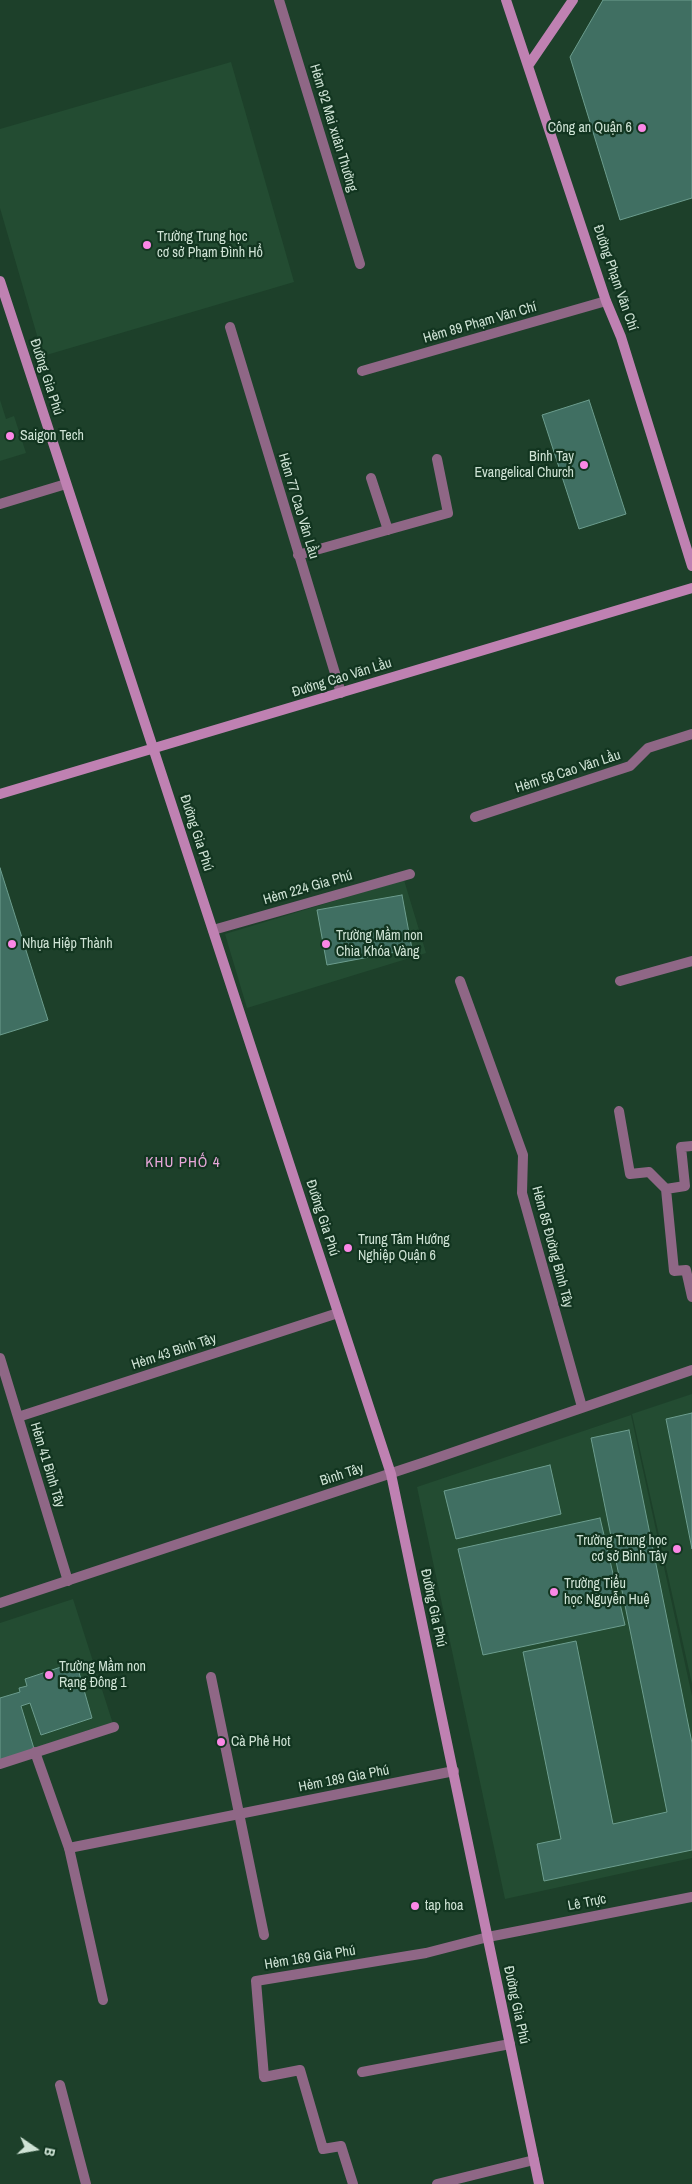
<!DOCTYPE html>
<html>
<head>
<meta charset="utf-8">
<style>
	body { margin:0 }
	#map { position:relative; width:692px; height:2184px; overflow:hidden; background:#1d402a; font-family:"Archivo Narrow",sans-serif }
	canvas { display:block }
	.north { position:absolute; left:10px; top:2124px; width:50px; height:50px; -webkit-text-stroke:4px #123520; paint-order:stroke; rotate:102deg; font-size:14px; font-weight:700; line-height:20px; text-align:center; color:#cfe3d5 }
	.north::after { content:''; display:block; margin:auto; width:18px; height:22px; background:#cfe3d5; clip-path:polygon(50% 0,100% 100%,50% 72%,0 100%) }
</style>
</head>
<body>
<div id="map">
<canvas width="692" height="2184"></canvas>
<div class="north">B</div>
</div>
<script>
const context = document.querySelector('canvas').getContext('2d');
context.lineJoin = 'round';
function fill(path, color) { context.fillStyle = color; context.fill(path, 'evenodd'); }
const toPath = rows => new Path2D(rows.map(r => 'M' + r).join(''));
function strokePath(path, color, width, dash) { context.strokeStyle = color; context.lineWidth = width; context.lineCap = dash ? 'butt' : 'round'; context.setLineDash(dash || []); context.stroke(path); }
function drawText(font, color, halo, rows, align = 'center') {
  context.font = font + ' "Archivo Narrow",sans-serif'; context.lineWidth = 4.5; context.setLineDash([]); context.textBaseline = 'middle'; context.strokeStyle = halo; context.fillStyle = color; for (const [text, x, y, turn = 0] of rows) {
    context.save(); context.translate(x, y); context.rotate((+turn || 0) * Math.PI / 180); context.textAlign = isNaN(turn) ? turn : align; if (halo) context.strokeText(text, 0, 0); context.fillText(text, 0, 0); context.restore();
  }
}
fill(toPath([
	[231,62,294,282,43,356,0,208,0,129],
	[0,400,6,419,14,416,26,453,0,461],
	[404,880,426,953,247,1008,225,934],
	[692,1394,692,1684,632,1414],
	[631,1415,692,1696,692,1858,505,1899,417,1487],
	[73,1599,114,1727,0,1764,0,1623]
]), '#234c32');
const building = toPath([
	[603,0,692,0,692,198,620,220,570,57,603,0],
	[589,400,626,514,579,529,542,415,589,400],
	[0,868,48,1020,0,1035,0,868],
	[402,895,412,949,327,965,317,910,402,895],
	[692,1413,692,1549,666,1419,692,1413],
	[629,1430,692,1743,692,1850,544,1881,537,1844,561,1839,523,1652,576,1641,613,1824,667,1812,591,1438,629,1430],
	[550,1465,561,1514,456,1539,444,1491,550,1465],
	[600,1518,625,1625,483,1655,458,1549,600,1518],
	[76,1662,92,1718,41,1735,30,1703,21,1706,35,1752,0,1764,0,1698,20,1692,19,1688,27,1686,25,1679,76,1662]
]);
fill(building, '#406f62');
strokePath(building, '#6c9d8e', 1);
strokePath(toPath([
	[279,0,360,264],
	[230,327,341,693],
	[362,371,606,301],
	[371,478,388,530],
	[0,504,66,484],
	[298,555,448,513,437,459],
	[475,817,630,766,648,748,692,734],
	[460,981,523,1155,522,1193,582,1407],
	[620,981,692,961],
	[619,1111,630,1174,649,1172,666,1189,674,1271,686,1270,692,1297],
	[666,1189,685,1186,681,1147,692,1146],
	[0,1358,68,1581],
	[18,1417,338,1313],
	[211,1677,264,1935],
	[35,1752,69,1848,103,2000],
	[0,1764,114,1727],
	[60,2085,86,2184],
	[353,2184,341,2146,323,2149,300,2070,264,2077,256,1981,426,1953,488,1937],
	[437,2184,534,2160]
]), '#8f6786', 10);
strokePath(toPath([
	[213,930,410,874],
	[0,1603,425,1462,692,1370],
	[69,1848,454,1771],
	[488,1937,692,1897],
	[362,2072,510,2044]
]), '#8f6786', 10);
strokePath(toPath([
	[506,0,606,301,621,337,692,566],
	[528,66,573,0],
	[0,281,391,1474,539,2184],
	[0,794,692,588]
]), '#bf81b2', 10);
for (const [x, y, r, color] of [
	[642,128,5,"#fb87e6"],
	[147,245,5,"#fb87e6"],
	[10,436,5,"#fb87e6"],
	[584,465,5,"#fb87e6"],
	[12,944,5,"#fb87e6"],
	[326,944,5,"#fb87e6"],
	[348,1248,5,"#fb87e6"],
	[677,1549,5,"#fb87e6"],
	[554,1592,5,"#fb87e6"],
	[49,1675,5,"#fb87e6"],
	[221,1742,5,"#fb87e6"],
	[415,1906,5,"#fb87e6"]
]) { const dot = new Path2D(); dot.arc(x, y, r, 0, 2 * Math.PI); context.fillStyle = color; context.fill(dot); strokePath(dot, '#123520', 2); }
drawText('14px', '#cfe3d5', '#123520', [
	["Hẻm 92 Mai xuân Thưởng",333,128,73],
	["Đường Phạm Văn Chí",615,278,71],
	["Hẻm 89 Phạm Văn Chí",480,323,-16],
	["Đường Gia Phú",46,377,72],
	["Hẻm 77 Cao Văn Lầu",298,506,73],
	["Đường Cao Văn Lầu",342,678,-17],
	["Hẻm 58 Cao Văn Lầu",568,772,-18],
	["Đường Gia Phú",196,833,72],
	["Hẻm 224 Gia Phú",308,888,-16],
	["Đường Gia Phú",322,1218,72],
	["Hẻm 85 Đường Bình Tây",552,1247,75],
	["Hẻm 43 Bình Tây",174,1352,-18],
	["Hẻm 41 Bình Tây",47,1465,73],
	["Bình Tây",342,1475,-18],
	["Đường Gia Phú",433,1608,78],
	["Hẻm 189 Gia Phú",344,1779,-11],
	["Lê Trực",587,1903,-11],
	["Hẻm 169 Gia Phú",310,1958,-9],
	["Đường Gia Phú",516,2005,78]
]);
drawText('14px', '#cfe3d5', '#123520', [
	["Công an Quận 6",632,128,"right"],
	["Trường Trung học",157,237],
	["cơ sở Phạm Đình Hổ",157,253],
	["Saigon Tech",20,436],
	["Binh Tay",574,457,"right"],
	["Evangelical Church",574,473,"right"],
	["Trường Mầm non",336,936],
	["Chìa Khóa Vàng",336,952],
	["Nhựa Hiệp Thành",22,944],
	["Trung Tâm Hướng",358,1240],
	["Nghiệp Quận 6",358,1256],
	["Trường Trung học",667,1541,"right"],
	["cơ sở Bình Tây",667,1557,"right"],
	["Trường Tiểu",564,1584],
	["học Nguyễn Huệ",564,1600],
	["Trường Mầm non",59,1667],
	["Rạng Đông 1",59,1683],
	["Cà Phê Hot",231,1742],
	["tap hoa",425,1906]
], 'left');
context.letterSpacing = '1px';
drawText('15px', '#e7a7d9', '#123520', [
	["KHU PHỐ 4",183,1163]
]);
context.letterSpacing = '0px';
</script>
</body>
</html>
